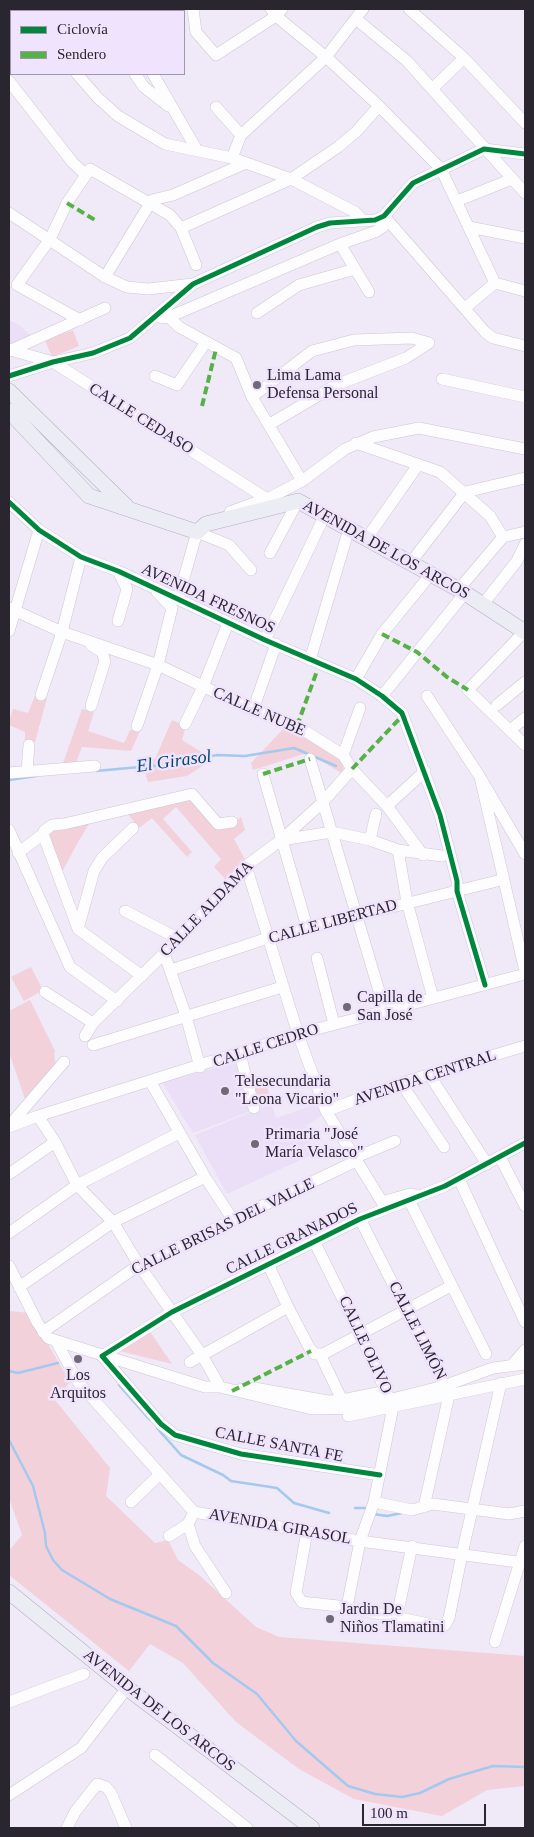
<!DOCTYPE html>
<html>
<head>
<meta charset="utf-8">
<style>
	body { margin:0 }
	#map { position:relative; width:534px; height:1837px; overflow:hidden; background:#f0e9f7; font-family:Georgia,serif }
	canvas { display:block }
	.frame { position:absolute; inset:0; border:10px solid #2a262f; pointer-events:none }
	.legend { position:absolute; left:10px; top:10px; width:175px; height:65px; box-sizing:border-box; background:#f0e3fd; border:1px solid #a197ab; margin:0; padding:6px 9px; list-style:none; font-size:15px; color:#2a262f }
	.legend li { display:flex; align-items:center; gap:10px; height:25px }
	.legend b { width:25px; border:1px solid #a197ab }
	.scale { position:absolute; left:362px; top:1804px; width:124px; height:22px; box-sizing:border-box; border:2px solid #2a262f; border-top:0; padding-left:6px; font-size:15px; line-height:18px; white-space:nowrap; color:#2a262f; -webkit-text-stroke:4px #f0e3fd; paint-order:stroke }
</style>
</head>
<body>
<div id="map">
<canvas width="534" height="1837"></canvas>
<div class="frame"></div>
<ul class="legend">
<li><b style="height:6px;background:#00873e"></b>Ciclovía</li>
<li><b style="height:6px;background:#56b246"></b>Sendero</li>
</ul>
<div class="scale">100 m</div>
</div>
<script>
const context = document.querySelector('canvas').getContext('2d');
context.lineJoin = 'round';
function fill(path, color) { context.fillStyle = color; context.fill(path, 'evenodd'); }
const toPath = rows => new Path2D(rows.map(r => 'M' + r).join(''));
function strokePath(path, color, width, dash) { context.strokeStyle = color; context.lineWidth = width; context.lineCap = dash ? 'butt' : 'round'; context.setLineDash(dash || []); context.stroke(path); }
function drawText(font, color, halo, rows, align = 'center') {
  context.font = font + ' Georgia,serif'; context.lineWidth = 5; context.setLineDash([]); context.textBaseline = 'middle'; context.strokeStyle = halo; context.fillStyle = color; for (const [text, x, y, turn = 0] of rows) {
    context.save(); context.translate(x, y); context.rotate((+turn || 0) * Math.PI / 180); context.textAlign = isNaN(turn) ? turn : align; if (halo) context.strokeText(text, 0, 0); context.fillText(text, 0, 0); context.restore();
  }
}
fill(toPath([
	[9,320,19,325,31,336,9,345],
	[238,1062,251,1111,193,1133,162,1082],
	[271,1104,276,1118,317,1104,322,1115,306,1126,313,1154,227,1194,195,1135]
]), '#eadff6');
fill(toPath([
	[73,330,79,346,52,357,45,340],
	[35,696,47,698,35,742,25,742,25,732,9,725,9,722,13,709,28,713],
	[82,709,94,712,88,731,124,743,130,730,140,731,131,751,82,747,75,765,63,763],
	[172,720,186,726,182,740,213,759,187,776,148,782,141,761,155,759],
	[285,727,301,732,336,754,343,764,344,775,317,758,304,754,253,770,251,763],
	[191,798,218,829,231,825,241,817,245,830,234,839,247,863,227,881,214,867,221,859,176,807,163,819,192,852,187,857,152,818,139,828,127,813],
	[90,822,77,844,62,872,46,833,52,826],
	[31,967,43,990,24,1001,11,977],
	[30,1000,55,1051,54,1054,56,1067,25,1099,9,1052,9,1011],
	[265,1081,272,1102,256,1109,250,1086],
	[9,1311,30,1313,70,1382,55,1400,110,1468,106,1496,155,1543,168,1540,178,1560,199,1575,256,1627,279,1637,525,1656,525,1786,487,1790,442,1816,354,1799,299,1769,236,1722,183,1663,150,1644,129,1671,9,1575,9,1551,22,1535,9,1498],
	[149,1330,172,1364,116,1350]
]), '#f2d1db');
strokePath(toPath([
	[96,771,162,765,217,755,245,756,294,748,336,766],
	[9,780,36,776],
	[9,1371,18,1373,58,1363],
	[119,1385,150,1420],
	[157,1428,181,1455,223,1475,231,1481,277,1488,294,1503,329,1513],
	[9,1440,33,1486,45,1533,46,1546,53,1560,62,1570,110,1599,176,1626,213,1663,257,1694,296,1741,348,1786,375,1794,402,1797,420,1793,449,1779,493,1766,525,1767],
	[355,1508,368,1508],
	[373,1514,387,1516,402,1513]
]), '#a4c9ee', 2.5);
const minor = toPath([
	[26,9,28,11],
	[88,9,90,11],
	[129,9,130,11],
	[193,9,196,32,216,55,276,16,282,9],
	[271,9,276,16,326,57,379,106,441,169,495,283],
	[409,9,464,58,525,123],
	[356,19,407,61,525,193],
	[77,74,98,98,118,116,165,144,232,158,291,179,355,212,364,221],
	[135,74,144,87,168,106],
	[153,74,197,150],
	[9,81,73,163,85,174],
	[432,89,464,58],
	[216,107,241,135],
	[232,158,241,135,326,57,363,9],
	[457,201,512,179],
	[9,213,105,277,127,287,148,289,193,284],
	[384,216,485,332,493,338,525,346],
	[469,227,525,238],
	[181,228,291,179,338,147,356,132,379,106],
	[340,244,369,292],
	[105,277,152,200,173,195,246,163],
	[495,283,525,291],
	[465,308,495,283],
	[257,313,299,285,355,269],
	[169,317,340,244,377,231,383,227,384,216],
	[162,318,169,317,179,327,236,358,252,397,302,481],
	[80,320,17,285,50,239,67,203,90,169,170,215,181,228,196,265],
	[10,350,53,362,267,499],
	[9,351,105,308],
	[9,376,53,362,93,353,130,338,193,284,317,227,330,223,375,220,384,216,413,183,484,149,525,154],
	[155,376,177,385,206,342],
	[442,379,525,397],
	[252,397,312,351,354,340,412,338,429,343],
	[270,424,336,385,406,358,429,343],
	[356,443,440,472,490,516,503,537],
	[9,502,39,530,81,557,118,571,265,640,356,679,382,696,402,713,440,815,457,881,457,891,485,985],
	[230,512,271,497,302,481,345,449,373,437,419,428,525,449],
	[503,537,525,532],
	[367,538,418,465],
	[270,553,298,501],
	[411,562,465,492,525,478],
	[118,571,127,589,118,621],
	[459,589,503,537],
	[178,599,197,532,229,545,251,570],
	[483,604,517,561,525,544],
	[9,608,62,632,158,665,253,710,297,726,343,755,352,769,387,806,423,855],
	[9,631,39,530],
	[524,632,468,690,525,745],
	[265,640,325,515],
	[310,660,349,529],
	[356,679,382,634,431,574],
	[41,695,62,632,81,557],
	[382,696,465,593],
	[427,696,480,777,525,854],
	[497,705,525,682],
	[91,706,105,661,102,652,91,645],
	[253,710,276,644],
	[185,724,203,687,228,623],
	[137,726,158,665,172,608,157,592],
	[510,730,525,718],
	[343,755,360,708],
	[310,759,385,1011],
	[27,771,29,745],
	[9,773,95,766],
	[263,774,307,927],
	[480,777,525,971],
	[387,806,425,771],
	[9,830,70,967,117,1001],
	[281,840,332,832,370,840,398,850,442,856],
	[370,840,376,814],
	[398,850,407,902,433,998],
	[18,853,43,834],
	[246,866,298,1034,326,1111,382,1202,410,1194,415,1195],
	[125,911,179,939],
	[78,929,94,871,102,858,133,828],
	[164,953,186,1016,200,1067],
	[317,958,334,1024],
	[171,970,268,938,497,881],
	[142,976,78,929,43,834,44,831,52,825,64,824,192,794,218,824,232,822],
	[45,992,93,1023],
	[85,1036,93,1023,179,939,246,866,281,840,322,803,352,769],
	[93,1045,282,987],
	[240,1054,254,1108],
	[430,1076,487,1164],
	[150,1081,205,1177,233,1220],
	[401,1083,444,1147],
	[326,1111,401,1083,525,1046],
	[38,1116,55,1142,77,1185,113,1222,139,1265,202,1355,220,1387],
	[9,1126,64,1062],
	[9,1127,38,1116,298,1034,525,974],
	[500,1157,525,1206],
	[354,1158,395,1141],
	[9,1174,55,1142],
	[459,1179,525,1322],
	[410,1202,486,1354],
	[360,1219,449,1395,424,1507],
	[9,1233,77,1185,179,1133],
	[314,1241,360,1334,393,1407,374,1502,360,1541,347,1607],
	[268,1264,288,1307,310,1349,315,1354,323,1354,451,1286],
	[9,1266,37,1322,48,1338,205,1387,220,1387,312,1409,356,1408,444,1386,493,1368,525,1364],
	[19,1287,113,1222,205,1177],
	[43,1332,139,1265,356,1161],
	[56,1341,78,1382,194,1512,360,1541,525,1563],
	[320,1354,342,1400],
	[190,1362,288,1307],
	[511,1366,525,1350],
	[238,1390,254,1388,328,1401,342,1400,387,1391],
	[348,1416,525,1379],
	[380,1475,241,1454,175,1435,161,1424,102,1356,172,1312,360,1219,445,1186,525,1143],
	[131,1502,159,1475],
	[374,1502,412,1510,433,1504,509,1514,525,1511],
	[194,1512,188,1524,195,1546,226,1593],
	[307,1531,296,1593,302,1602,347,1607,438,1626,445,1625,449,1618,462,1554,501,1383],
	[169,1536,188,1524],
	[397,1616,412,1546],
	[495,1642,525,1546],
	[9,1702,84,1674],
	[155,1755,247,1828],
	[9,1795,81,1748,127,1688],
	[67,1828,75,1812,97,1784,106,1787,111,1793,126,1828]
]);
const major = toPath([
	[9,391,126,506],
	[9,411,89,496,197,532,206,524,298,501,465,593,525,632],
	[9,1592,127,1688,312,1828]
]);
strokePath(minor, '#cdc8d3', 12);
strokePath(major, '#b2b0c3', 16);
strokePath(minor, '#fdfcfe', 11);
strokePath(major, '#ececf5', 15);
strokePath(toPath([
	[67,203,95,220],
	[202,406,216,349],
	[382,634,417,652,447,677,468,690],
	[297,726,317,671],
	[352,769,402,716],
	[263,774,310,759],
	[232,1391,311,1351]
]), '#56b246', 4, [8, 4]);
strokePath(toPath([
	[9,376,53,362,93,353,130,338,193,284,317,227,330,223,375,220,384,216,413,183,484,149,525,154],
	[9,502,39,530,81,557,118,571,265,640,356,679,382,696,402,713,440,815,457,881,457,891,485,985],
	[380,1475,241,1454,175,1435,161,1424,102,1356,172,1312,360,1219,445,1186,525,1143]
]), '#00873e', 5);
for (const [x, y, r, color] of [
	[257,385,5,"#6f6a75"],
	[347,1007,5,"#6f6a75"],
	[225,1091,5,"#6f6a75"],
	[255,1144,5,"#6f6a75"],
	[78,1359,5,"#6f6a75"],
	[330,1619,5,"#6f6a75"]
]) { const dot = new Path2D(); dot.arc(x, y, r, 0, 2 * Math.PI); context.fillStyle = color; context.fill(dot); strokePath(dot, '#f0e3fd', 2); }
drawText('16px', '#2a262f', '#f0e3fd', [
	["Lima Lama",267,376],
	["Defensa Personal",267,394],
	["Capilla de",357,998],
	["San José",357,1016],
	["Telesecundaria",235,1082],
	["\"Leona Vicario\"",235,1100],
	["Primaria \"José",265,1135],
	["María Velasco\"",265,1153],
	["Los",78,1376,"center"],
	["Arquitos",78,1394,"center"],
	["Jardin De",340,1610],
	["Niños Tlamatini",340,1628]
], 'left');
drawText('16px', '#2a262f', '#f0e3fd', [
	["CALLE CEDASO",141,419,32],
	["AVENIDA DE LOS ARCOS",386,550,29],
	["AVENIDA FRESNOS",208,599,25],
	["CALLE NUBE",259,712,24],
	["CALLE ALDAMA",207,909,-46],
	["CALLE LIBERTAD",333,922,-15],
	["CALLE CEDRO",266,1046,-18],
	["AVENIDA CENTRAL",425,1078,-18],
	["CALLE BRISAS DEL VALLE",223,1227,-26],
	["CALLE GRANADOS",292,1239,-26],
	["CALLE LIMÓN",417,1331,63],
	["CALLE OLIVO",365,1345,65],
	["CALLE SANTA FE",279,1445,11],
	["AVENIDA GIRASOL",280,1527,10],
	["AVENIDA DE LOS ARCOS",159,1711,38]
]);
drawText('italic 18px', '#004671', '#f0e3fd', [
	["El Girasol",174,762,-8]
]);
</script>
</body>
</html>
